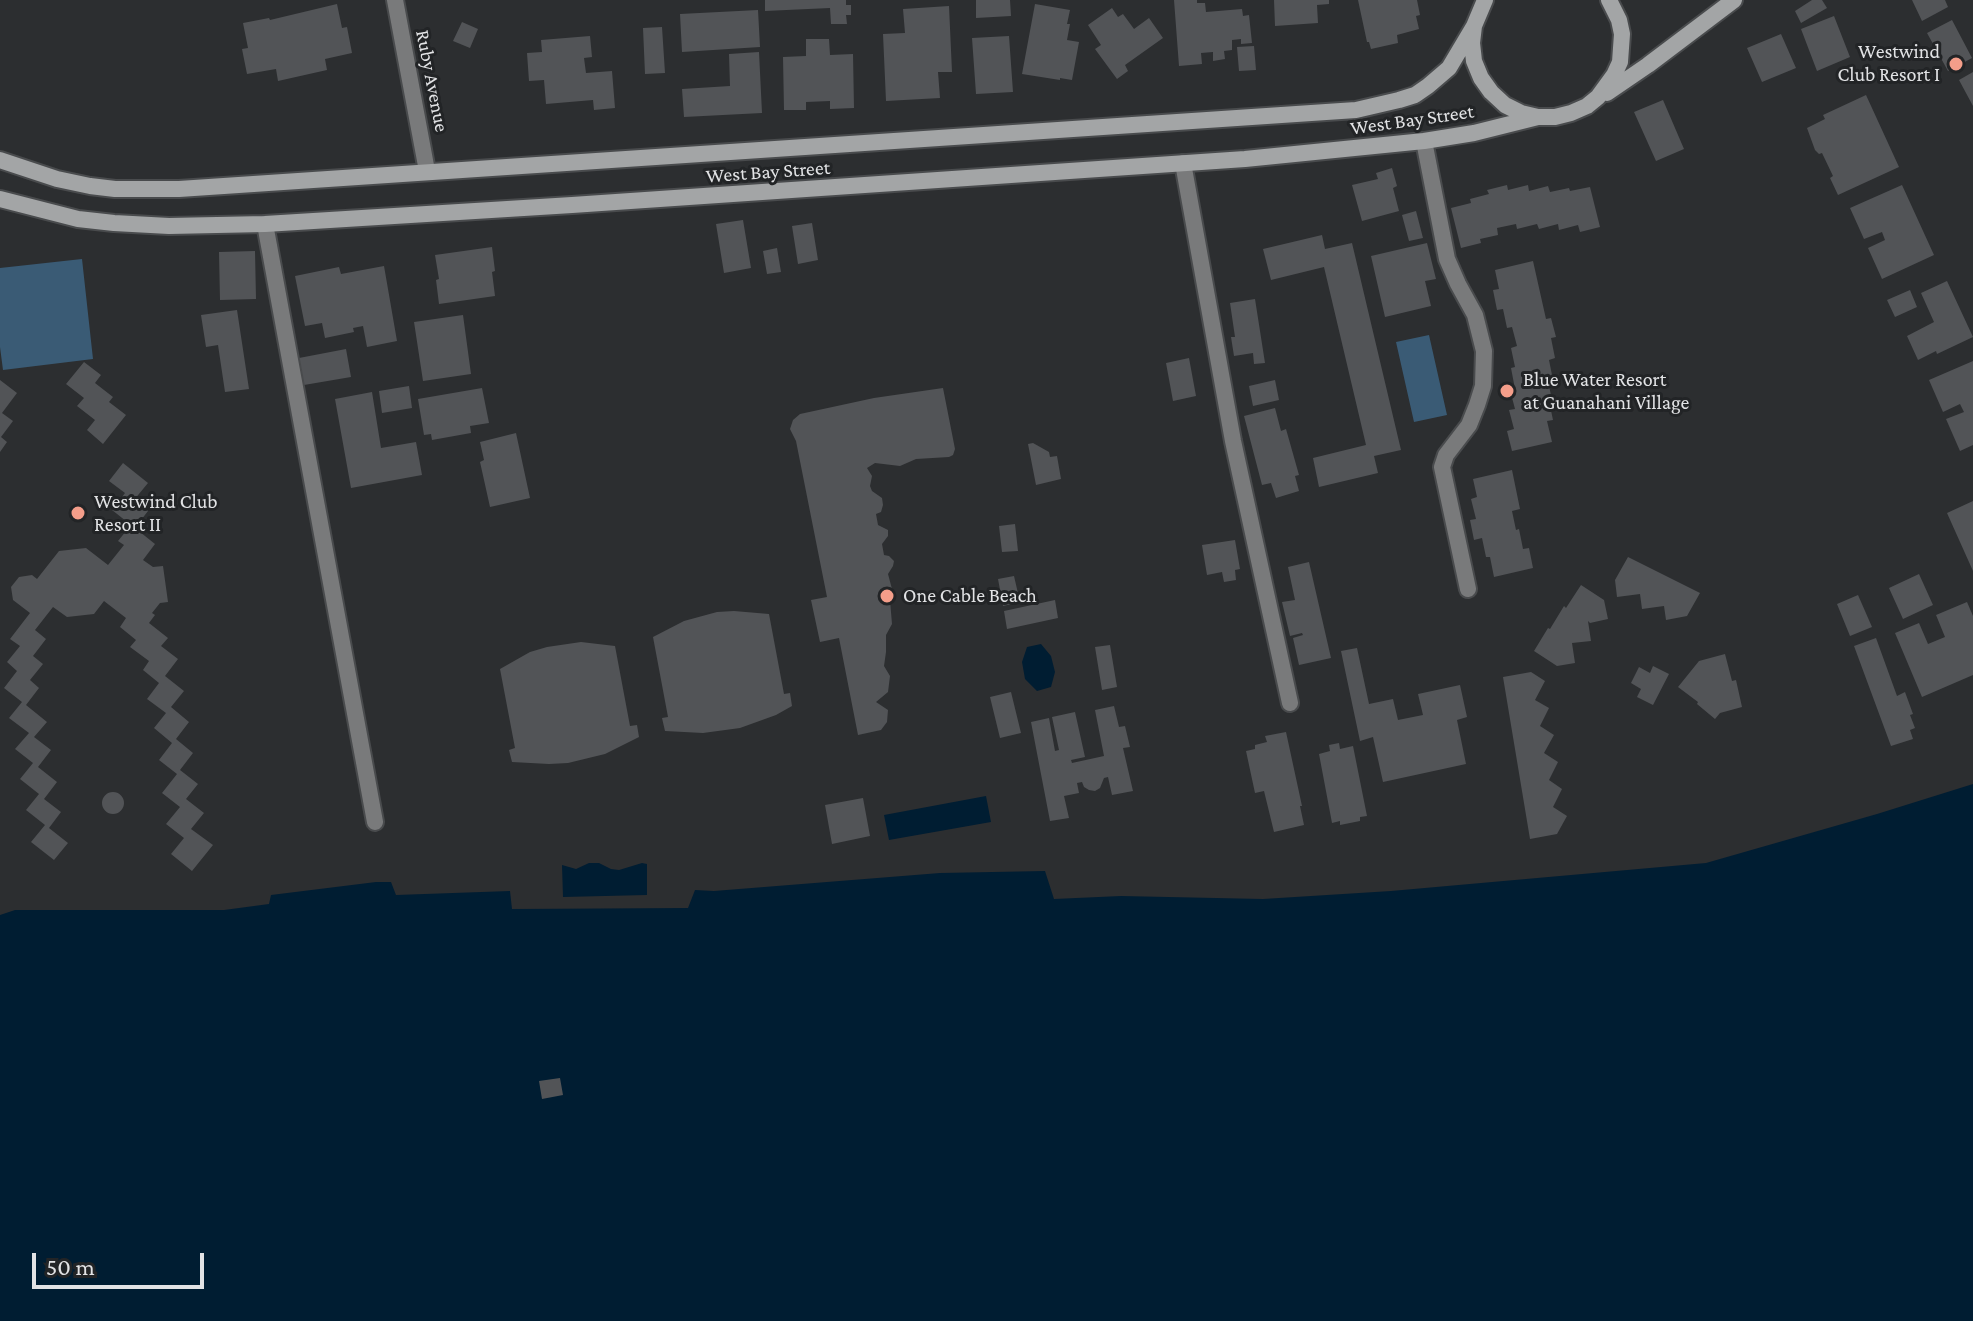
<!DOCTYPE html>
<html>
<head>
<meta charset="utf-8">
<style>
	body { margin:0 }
	#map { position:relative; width:1973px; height:1321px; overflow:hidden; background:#2c2e30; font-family:"Crimson Pro",serif }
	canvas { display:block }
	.scale { position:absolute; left:32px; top:1253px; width:172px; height:36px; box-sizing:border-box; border:4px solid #e2e3e5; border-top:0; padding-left:10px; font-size:24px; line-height:28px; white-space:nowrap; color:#e2e3e5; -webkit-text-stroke:6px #222426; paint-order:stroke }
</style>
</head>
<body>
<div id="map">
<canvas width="1973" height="1321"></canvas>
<div class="scale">50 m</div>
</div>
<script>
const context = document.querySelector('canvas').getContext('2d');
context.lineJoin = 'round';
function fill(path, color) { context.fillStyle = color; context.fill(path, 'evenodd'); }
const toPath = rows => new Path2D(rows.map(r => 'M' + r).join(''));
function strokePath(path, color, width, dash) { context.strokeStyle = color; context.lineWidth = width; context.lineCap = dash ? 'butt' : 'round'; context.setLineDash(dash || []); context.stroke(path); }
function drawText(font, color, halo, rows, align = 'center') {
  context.font = font + ' "Crimson Pro",serif'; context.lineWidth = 6; context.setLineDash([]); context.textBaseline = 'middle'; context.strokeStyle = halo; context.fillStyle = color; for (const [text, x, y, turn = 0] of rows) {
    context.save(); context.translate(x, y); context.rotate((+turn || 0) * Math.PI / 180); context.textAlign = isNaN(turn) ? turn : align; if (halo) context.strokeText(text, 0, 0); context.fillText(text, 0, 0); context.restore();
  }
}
fill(toPath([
	[82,259,93,359,3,370,0,347,0,268],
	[1429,335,1447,415,1414,422,1396,342]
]), '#3a5b75');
fill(toPath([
	[1041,644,1051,656,1055,672,1051,687,1037,691,1025,679,1022,662,1027,647],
	[1973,784,1973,1321,0,1321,0,915,15,910,224,910,269,904,271,895,376,882,391,882,396,895,510,891,512,909,688,908,695,890,714,891,940,873,1045,871,1054,899,1121,896,1263,899,1391,891,1706,863,1877,814],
	[986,796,991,822,889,840,884,815],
	[589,863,599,863,611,869,619,870,642,863,647,864,647,895,563,897,562,865,576,869]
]), '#001d32');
fill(toPath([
	[765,0,846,0,846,5,851,5,851,15,846,15,847,24,831,24,830,8,765,11],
	[976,0,1010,0,1011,16,976,18],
	[1174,0,1197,0,1197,3,1205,3,1206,12,1242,9,1243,16,1249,15,1252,43,1241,44,1241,39,1232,40,1232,50,1224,51,1225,59,1213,61,1213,52,1201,53,1202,64,1179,66],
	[1274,0,1329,0,1329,4,1317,5,1318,23,1275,26],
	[1358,0,1417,0,1420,15,1416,16,1419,29,1397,35,1398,43,1371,49,1369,42,1367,42],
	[1812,0,1822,0,1827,8,1801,23,1795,11],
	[1912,0,1945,0,1948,7,1922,21],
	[337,4,342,28,347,27,352,53,325,59,327,70,278,81,276,69,247,74,242,49,248,48,243,23,269,18,270,20],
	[1035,4,1070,10,1067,24,1070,24,1067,40,1079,42,1072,80,1060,78,1060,80,1022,74],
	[949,6,952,72,938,72,940,98,886,101,883,34,905,33,903,9],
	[1112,8,1118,17,1123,14,1134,29,1149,18,1163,38,1125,65,1128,71,1117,79,1095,49,1101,45,1088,25],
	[758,10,760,47,682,52,680,14],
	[1834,16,1850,57,1817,71,1801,29],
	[1952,20,1972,58,1948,71,1927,33],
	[462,22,478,29,470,48,453,41],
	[662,27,665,73,645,74,643,28],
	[1781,34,1796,68,1762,82,1747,48],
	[590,36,592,57,584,58,586,73,612,71,615,108,594,110,593,100,546,104,544,80,529,81,527,53,542,52,541,40],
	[1009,36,1013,92,976,94,972,38],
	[806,39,829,39,830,55,853,54,854,108,830,109,830,101,806,102,806,110,784,110,783,57,806,56],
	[1254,46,1256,70,1239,71,1237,47],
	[759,52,762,113,684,117,682,89,730,86,729,54],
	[1973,72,1973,106,1959,80],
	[1866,95,1899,167,1838,195,1830,178,1833,176,1822,153,1819,154,1815,150,1807,128,1825,119,1823,115],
	[1663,100,1684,149,1656,161,1634,112],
	[1392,168,1397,186,1393,188,1399,211,1362,221,1352,185,1378,179,1376,173],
	[1507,185,1508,190,1528,185,1529,191,1548,186,1550,192,1569,188,1570,191,1590,187,1600,227,1580,232,1578,225,1559,230,1558,224,1539,229,1537,224,1517,229,1516,224,1497,228,1498,235,1480,239,1481,243,1461,248,1451,208,1471,203,1470,199,1489,194,1487,190],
	[1902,185,1934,255,1882,279,1868,248,1885,240,1882,232,1864,239,1850,208],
	[1416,211,1423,238,1409,241,1402,215],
	[743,220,751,268,724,273,716,224],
	[812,223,818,260,798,264,792,226],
	[1322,235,1325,249,1352,243,1401,450,1374,456,1378,473,1319,487,1313,458,1366,445,1324,267,1271,280,1263,249],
	[1427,243,1436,279,1425,281,1431,306,1385,317,1371,256],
	[492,247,495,271,492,272,495,296,439,304,436,280,439,279,435,255],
	[777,248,781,272,767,274,763,251],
	[255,251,256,299,220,300,219,252],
	[1533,261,1546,319,1551,318,1556,337,1551,338,1555,358,1549,360,1553,380,1548,381,1552,400,1549,401,1553,420,1547,421,1552,442,1512,451,1507,431,1514,429,1509,410,1515,409,1510,390,1515,389,1511,368,1515,367,1511,348,1517,346,1512,327,1507,328,1503,309,1497,310,1493,290,1499,289,1495,270],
	[384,266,397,341,367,347,363,326,353,328,354,332,325,338,322,323,305,326,295,276,339,267,341,274],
	[1947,281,1973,337,1937,354,1936,351,1918,360,1907,336,1934,322,1921,293],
	[1910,290,1917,307,1895,317,1887,300],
	[1255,299,1265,363,1254,364,1253,353,1234,356,1231,337,1235,337,1230,303],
	[237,310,249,389,225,392,218,345,206,347,201,315],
	[463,315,471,374,423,381,414,322],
	[346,349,351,377,304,385,299,358],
	[1189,358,1196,396,1173,401,1166,363],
	[1973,361,1973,445,1960,451,1946,419,1964,412,1960,404,1943,412,1929,380],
	[84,362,101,375,95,383,113,397,109,402,126,415,103,444,87,430,95,420,77,406,84,398,66,384],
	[0,380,17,393,2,413,13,421,1,437,7,442,0,452],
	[1275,380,1279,400,1253,406,1249,386],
	[409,386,412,408,382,413,379,391],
	[482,388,489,423,470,426,471,433,432,440,431,434,424,435,418,399],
	[943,388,955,449,953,455,949,457,916,459,900,466,875,463,867,468,872,476,870,486,872,491,882,498,883,505,881,512,876,514,878,525,888,530,888,536,882,544,884,555,889,556,894,561,893,566,888,574,892,589,890,600,892,624,886,635,886,652,884,666,890,676,888,692,876,702,888,710,887,722,881,730,858,735,839,638,820,642,811,600,827,597,796,441,790,429,793,420,800,414,874,398],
	[372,392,381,448,416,442,422,475,351,488,335,399],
	[1275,408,1281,431,1286,429,1299,475,1295,476,1299,491,1276,498,1271,483,1262,485,1244,416],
	[516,433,530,498,490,507,480,462,484,460,480,442],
	[1033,443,1049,452,1050,457,1057,456,1061,479,1036,485,1028,444],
	[123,463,148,483,134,500,148,511,135,528,155,544,143,560,153,567,163,566,168,602,160,603,152,613,155,615,149,623,168,638,161,646,178,659,165,676,184,691,171,707,189,722,176,739,193,753,180,770,198,784,186,799,204,813,191,829,213,845,192,871,171,854,184,838,166,824,180,807,162,793,177,774,159,760,172,743,154,728,166,713,147,699,159,683,143,670,149,661,130,647,136,640,120,627,126,618,104,601,94,614,67,617,53,607,35,630,46,639,33,656,43,664,30,680,39,688,26,705,47,722,34,737,51,750,38,767,57,782,44,799,61,812,49,828,68,843,54,860,31,842,45,825,26,810,39,794,20,779,33,763,15,749,29,733,9,718,22,702,4,688,17,671,7,662,20,646,10,639,30,613,13,600,11,587,19,577,32,575,37,579,59,551,86,548,108,565,124,545,118,541,131,525,112,510,125,493,109,481],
	[1512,470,1520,509,1512,511,1516,530,1519,529,1523,549,1529,548,1533,568,1494,577,1490,557,1486,557,1482,538,1474,540,1470,520,1476,519,1471,499,1477,497,1473,479],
	[1973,501,1973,571,1947,513],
	[1015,524,1018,551,1002,552,999,526],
	[1235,540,1240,569,1235,570,1236,580,1224,582,1222,572,1207,575,1202,545],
	[1628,557,1700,593,1687,616,1666,620,1664,606,1642,609,1640,594,1617,597,1615,580],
	[1309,562,1331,658,1299,665,1293,638,1303,635,1302,633,1290,636,1282,602,1295,600,1288,567],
	[1919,574,1933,605,1903,619,1889,588],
	[1014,576,1020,602,1003,606,998,579],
	[1581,585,1604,600,1608,619,1590,623,1588,621,1591,641,1572,643,1575,663,1557,666,1534,651,1548,628,1550,629,1564,606,1566,608],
	[1858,595,1872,627,1850,636,1837,604],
	[1055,600,1058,618,1007,629,1004,611],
	[1967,602,1973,616,1973,675,1922,697,1895,633,1919,623,1928,644,1945,637,1936,615],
	[734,611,769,614,784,694,790,693,792,706,776,715,740,728,703,733,665,731,662,718,668,717,653,637,684,621,717,612],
	[1876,638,1897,696,1905,692,1913,714,1910,715,1915,728,1910,730,1913,739,1891,746,1854,646],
	[581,642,615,646,630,726,637,725,639,737,605,754,568,763,549,764,512,762,509,750,515,748,500,669,530,652,547,647],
	[1110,645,1117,687,1102,690,1095,647],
	[1357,648,1369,704,1393,699,1398,720,1423,715,1418,694,1460,685,1467,717,1457,720,1466,764,1383,782,1373,737,1360,741,1341,651],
	[1725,654,1732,681,1736,680,1742,707,1720,713,1715,719,1697,704,1698,702,1678,687,1699,661],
	[1653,666,1669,674,1653,705,1637,697,1641,689,1631,683,1639,667,1650,673],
	[1531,672,1545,681,1535,700,1549,708,1540,726,1554,735,1544,753,1558,762,1549,780,1562,789,1553,807,1567,816,1557,834,1530,839,1503,677],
	[1011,692,1021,733,1000,738,990,697],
	[1114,706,1119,727,1125,726,1130,747,1123,748,1133,791,1112,795,1108,777,1104,778,1100,788,1095,791,1089,790,1084,787,1082,782,1077,783,1079,793,1064,796,1069,818,1050,821,1031,722,1049,718,1055,751,1059,750,1052,717,1075,712,1085,757,1071,760,1072,763,1104,756,1095,710],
	[1286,732,1302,806,1300,806,1304,825,1274,832,1264,791,1255,793,1246,751,1255,749,1255,745,1267,742,1265,736],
	[1339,743,1340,749,1353,746,1367,816,1360,817,1360,821,1340,825,1340,821,1332,823,1319,754,1330,751,1329,745],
	'102 803a11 11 0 1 1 22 0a11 11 0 1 1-22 0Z',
	[863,798,870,836,832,844,825,805],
	[560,1078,563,1095,542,1099,539,1081]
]), '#525457');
const street = toPath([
	[395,0,427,171],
	[1424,141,1447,259,1458,284,1475,315,1484,351,1483,386,1477,405,1469,425,1446,455,1442,467,1468,589],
	[1183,163,1233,441,1290,703],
	[265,224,375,822]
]);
const secondary = toPath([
	[1485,0,1474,26,1472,43,1474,61,1481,78,1491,92,1505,105,1521,113,1538,117,1555,117,1571,113,1587,106,1598,97,1614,75,1620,62,1622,34,1619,20,1609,0],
	[1607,93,1648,65,1734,0],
	[0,160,57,179,90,186,115,189,179,189,1356,110,1399,100,1415,95,1428,86,1449,68,1474,26],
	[0,199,78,219,114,223,169,226,265,224,572,205,1245,159,1424,141,1474,133,1538,117]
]);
strokePath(street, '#494b4d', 20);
strokePath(secondary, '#494b4d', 20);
strokePath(street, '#797a7b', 16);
strokePath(secondary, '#a3a5a6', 16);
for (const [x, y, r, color] of [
	[1956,64,8,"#f49e8a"],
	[1507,391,8,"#f49e8a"],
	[78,513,8,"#f49e8a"],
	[887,596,8,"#f49e8a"]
]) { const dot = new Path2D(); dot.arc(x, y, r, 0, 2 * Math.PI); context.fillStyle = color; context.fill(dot); strokePath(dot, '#222426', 3); }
drawText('20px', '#e2e3e5', '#222426', [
	["Westwind",1940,52,"right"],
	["Club Resort I",1940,75,"right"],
	["Blue Water Resort",1523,380],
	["at Guanahani Village",1523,403],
	["Westwind Club",94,502],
	["Resort II",94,525],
	["One Cable Beach",903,596]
], 'left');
drawText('20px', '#e2e3e5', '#222426', [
	["Ruby Avenue",432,81,79],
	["West Bay Street",1412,120,-8],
	["West Bay Street",768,172,-4]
]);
</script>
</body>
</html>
